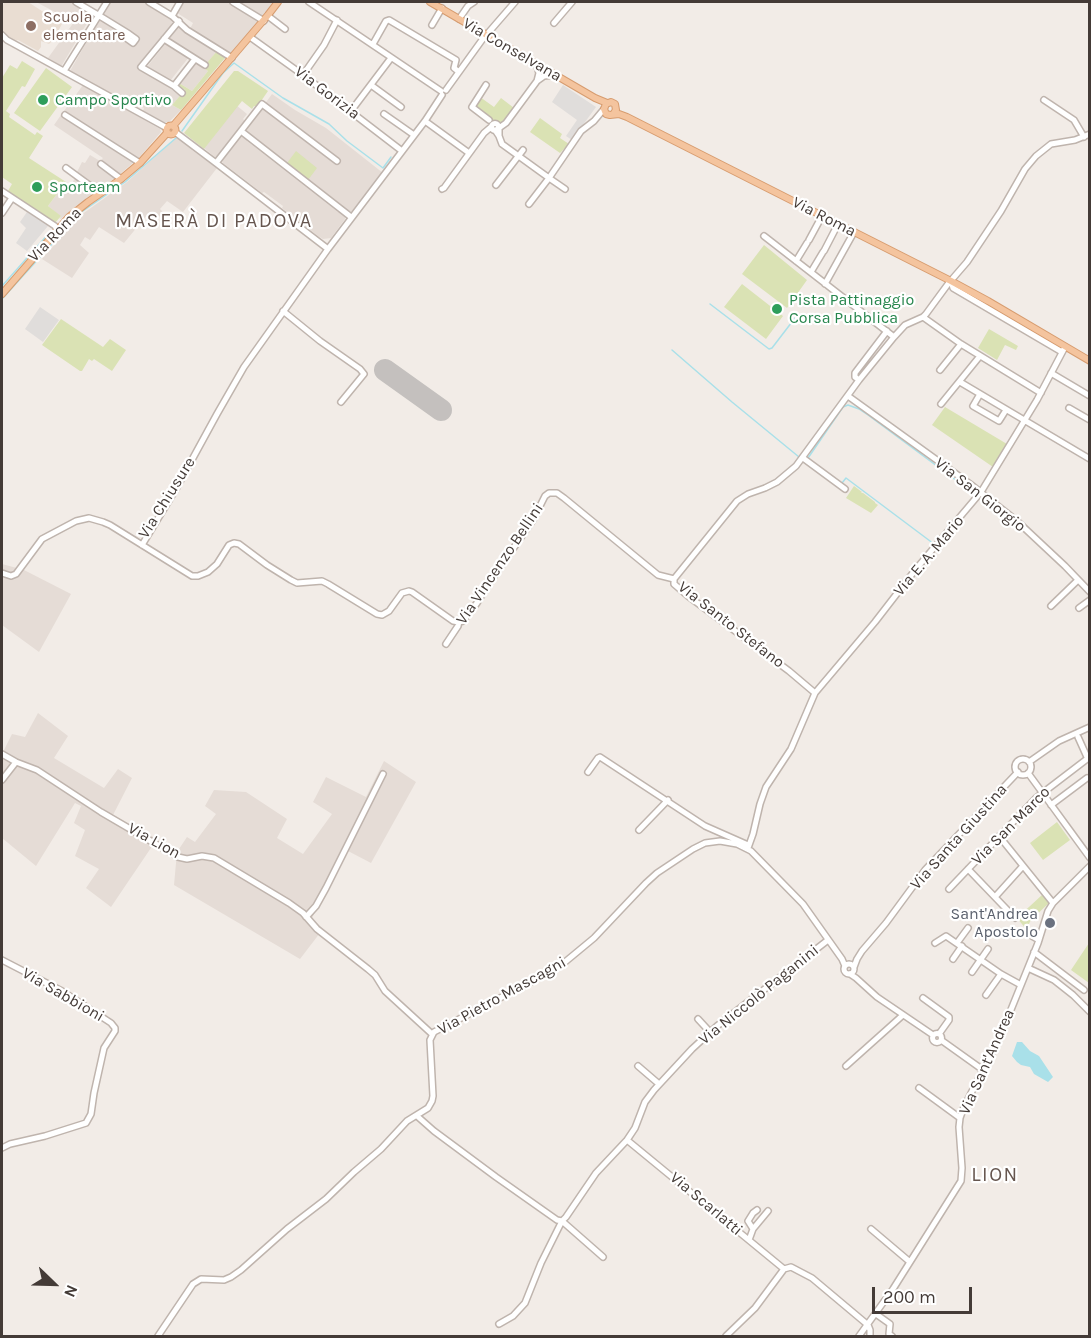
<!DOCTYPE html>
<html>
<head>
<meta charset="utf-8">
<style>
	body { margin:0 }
	#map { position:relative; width:1091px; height:1338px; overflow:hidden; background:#f2ece7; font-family:Karla,sans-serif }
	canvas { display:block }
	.frame { position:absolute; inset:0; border:3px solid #443b37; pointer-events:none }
	.north { position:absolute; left:24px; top:1254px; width:60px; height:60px; -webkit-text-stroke:4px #fff; paint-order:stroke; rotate:113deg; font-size:16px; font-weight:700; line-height:24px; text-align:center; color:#443b37 }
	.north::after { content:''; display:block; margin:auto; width:21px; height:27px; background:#443b37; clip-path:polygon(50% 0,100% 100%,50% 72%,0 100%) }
	.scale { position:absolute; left:872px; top:1287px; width:100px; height:27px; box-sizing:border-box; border:3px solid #443b37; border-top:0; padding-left:8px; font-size:18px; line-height:21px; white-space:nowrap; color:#443b37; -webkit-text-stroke:4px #fff; paint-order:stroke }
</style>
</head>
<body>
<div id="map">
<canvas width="1091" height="1338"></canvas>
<div class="frame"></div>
<div class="north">N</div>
<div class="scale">200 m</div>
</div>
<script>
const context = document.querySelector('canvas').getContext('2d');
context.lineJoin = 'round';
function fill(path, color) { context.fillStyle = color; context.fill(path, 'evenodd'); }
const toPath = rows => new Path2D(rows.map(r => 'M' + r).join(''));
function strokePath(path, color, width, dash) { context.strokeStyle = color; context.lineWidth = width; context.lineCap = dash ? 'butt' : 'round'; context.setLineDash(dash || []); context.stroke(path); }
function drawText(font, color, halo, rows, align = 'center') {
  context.font = font + ' Karla,sans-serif'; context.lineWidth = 4.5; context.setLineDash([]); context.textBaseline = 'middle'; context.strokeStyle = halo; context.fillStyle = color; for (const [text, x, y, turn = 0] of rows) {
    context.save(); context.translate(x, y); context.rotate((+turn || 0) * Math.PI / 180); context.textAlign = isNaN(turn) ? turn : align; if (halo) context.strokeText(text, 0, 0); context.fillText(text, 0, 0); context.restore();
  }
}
fill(toPath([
	[36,2,72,2,92,15,62,65,60,65,48,58,74,22],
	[111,2,144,2,168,16,172,22,171,27,138,67,182,94,172,105,181,110,169,122,164,122,143,111,144,108,129,100,127,102,70,71,97,24,97,23],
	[176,2,274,2,263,18,232,53,229,53,190,29,193,23,171,9],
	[178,27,180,27,217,51,207,63,168,38],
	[166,43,189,57,170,81,147,67],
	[195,63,208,71,192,91,179,83],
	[83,85,160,129,161,132,138,159,64,111],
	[272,94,295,110,326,128,383,173,352,211,348,211,246,133,246,130],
	[236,105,247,114,243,119,246,122,219,156,215,157,204,148],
	[61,115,134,162,119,175,76,206,61,219,59,218,61,217,48,206,66,182,71,185,78,173,77,172,82,162,85,163,90,155,100,161,103,158,54,125],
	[241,136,248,140,247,141,338,212,339,211,345,214,345,219,331,238,323,239,318,236,282,208,283,206,264,192,262,193,223,163,222,160],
	[177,137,191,147,193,148,192,150,217,168,183,212,167,201,160,209,163,212,156,221,147,215,124,243,99,227,90,240,85,237,80,245,89,253,72,278,42,259,81,215,127,182],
	[2,564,24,570,71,594,39,652,2,625],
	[38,713,68,736,54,758,104,788,118,769,132,778,113,815,157,839,111,907,86,888,99,869,75,856,85,830,74,823,81,806,75,803,36,866,2,838,2,751,3,752,12,734,25,737],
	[384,761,416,782,371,863,348,851,312,918,323,929,300,959,174,885,177,852,187,837,195,842,216,814,205,806,214,790,246,792,287,819,277,838,303,854,332,814,313,802,326,777,366,797]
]), '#e5dcd6');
fill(toPath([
	[4,2,28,2,62,24,53,40,49,44,41,41,41,47,38,51,18,40,15,41,7,36,2,29,2,9]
]), '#e9ddd2');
fill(toPath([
	[217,51,225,56,225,58,181,110,172,105,185,90,177,85,179,83,192,91,208,71,195,63,197,61,205,65],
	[22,61,35,69,25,87,22,86,6,111,10,114,9,117,35,135,37,132,43,136,29,158,66,182,48,206,61,216,55,223,8,191,12,184,2,177,2,78,10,65,17,69],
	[46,68,72,87,40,131,14,113],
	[234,71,238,71,268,91,257,107,254,106,252,109,242,101,204,149,184,133],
	[480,97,494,107,501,98,514,108,504,122,501,123,492,120,474,107],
	[540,118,562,134,560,138,569,144,560,153,530,132],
	[296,151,317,168,308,180,287,163],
	[764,245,807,280,787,308,742,274],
	[742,284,783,316,766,339,724,307],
	[61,319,103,347,110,339,126,350,112,371,94,359,92,361,89,359,82,371,80,371,42,345],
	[989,329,1018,346,1016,350,1005,345,997,360,978,348],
	[945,407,1007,444,993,467,932,425],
	[854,486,862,492,861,493,863,493,875,502,875,503,878,505,871,513,846,498],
	[1057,822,1070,840,1043,860,1030,843],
	[1042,895,1049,903,1031,920,1026,929,1017,918],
	[1089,943,1089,983,1071,970]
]), '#dae2b4');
fill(toPath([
	[563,85,596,107,572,140,566,136,577,120,552,102],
	[27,212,48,226,27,251,16,243,26,228,20,222],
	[40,307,59,320,43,342,25,329]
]), '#e0dddb');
fill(toPath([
	[1017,1042,1022,1042,1030,1051,1039,1056,1053,1077,1048,1082,1034,1074,1030,1067,1021,1065,1017,1062,1012,1056]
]), '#a9e0e9');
strokePath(toPath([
	[182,131,223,73,234,63,283,98,329,124,347,141,383,168,391,157],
	[1077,142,1090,137],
	[2,286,51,231],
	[2,299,80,213,125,182,176,138],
	[710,304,769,349,772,348,795,318],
	[672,350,732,402,799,457,800,457],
	[808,458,843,407,848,405,859,409,868,415,972,492],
	[842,483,846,478,934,544]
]), '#a9e0e9', 1.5);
strokePath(toPath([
	[385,370,441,410]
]), '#c4c0be', 22);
const minor = toPath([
	[76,2,98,15,103,18,129,34,136,39,133,43,126,38,129,34],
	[149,2,172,16,187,30,232,58],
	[233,2,264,21],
	[309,2,441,91],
	[172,16,180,2],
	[268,16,285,29],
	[459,19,468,6,474,2],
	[179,21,141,67,174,86,195,59],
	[554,23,572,2],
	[432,25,442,8],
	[2,35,7,40,18,46,167,128],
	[250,37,303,75,402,151],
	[164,39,205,65],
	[373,44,386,21,389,20,456,60,454,68,459,72],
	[536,63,539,73,537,81],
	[64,71,107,2],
	[303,75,324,45,337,20],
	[371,85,401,107],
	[486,85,472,107,489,120],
	[174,86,182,93],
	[446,90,482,40,515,2],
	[1044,100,1074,120,1084,137],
	[351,111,391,58],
	[384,114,414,135],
	[65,115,140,163],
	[425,121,469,153],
	'491.5 127a3.5 3.5 0 1 1 7 0a3.5 3.5 0 1 1-7 0Z',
	[495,130,499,136,499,128,506,123,537,81,544,76,555,75],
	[241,131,351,217],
	[175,132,216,163,328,249],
	[499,136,502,144,549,178,581,131,594,121,604,109],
	[216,163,262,104,337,161],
	[101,164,121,179],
	[66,168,100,193],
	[496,185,523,150],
	[442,189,444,188,484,133,491,127],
	[2,191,55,226,57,230],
	[529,204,549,178,565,189],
	[2,213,12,198],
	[764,236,894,337],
	[809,240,822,216],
	[824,251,838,224],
	[796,261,807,243],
	[811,272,823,252],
	[951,281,953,288,1062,352],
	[825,284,854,232],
	[283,311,320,341,360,369,364,374,341,402],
	[923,317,961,344,1041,393],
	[940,370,961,344],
	[1051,373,1090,396],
	[859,380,855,377,855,373,887,331],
	[960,382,1090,459],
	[980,394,973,406,999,421,1006,410],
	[848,396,970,484,1018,522,1065,566,1090,592],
	[941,404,980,356],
	[1069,408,1090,420],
	[803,458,845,489],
	[142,545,176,489,217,414,244,367,328,249,425,121,442,95],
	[2,573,11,576,16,574,42,539,76,521,89,518,103,522,110,525,192,576,198,576,208,572,217,564,229,545,234,543,239,544,267,565,291,580,297,583,322,581,328,584,377,614,382,615,389,611,402,593,409,591,412,592,453,621,459,622],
	[674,579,737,501,748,494,765,488,777,482,796,466,859,380,894,337,905,325,923,317,926,314,948,284,967,262,1001,211,1025,169,1036,156,1051,144,1075,140,1090,134],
	[674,579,674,584,688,596,789,671,815,693],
	[1051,606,1078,580],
	[1079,608,1090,600],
	[446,644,458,626,459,622,463,621,477,603,490,582,533,520,545,496,549,493,557,493,564,498,658,575,674,579],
	[2,754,16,762,37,770,101,812,178,857,187,859,202,856,214,858,289,903,303,913,317,929,368,969,375,975,385,991,432,1034],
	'1015 767a8 8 0 1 1 16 0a8 8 0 1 1-16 0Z',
	[1029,762,1059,741,1090,727],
	[588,772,598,758,600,757,705,826,748,845],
	[1028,773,1090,858],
	[2,780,16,762],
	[1051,805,1087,778],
	[639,830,668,800],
	[999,836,1053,903],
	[748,848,753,834,760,804,766,787,791,749,815,693,875,622,916,569,981,492,1037,400,1065,347],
	[968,869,1015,918],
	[949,889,1036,798,1087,759,1087,757,1078,737],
	[995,897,1023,866],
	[306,917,316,906,326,888,383,774],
	[1025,932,1039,940],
	[935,943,946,936,1001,974,1021,985],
	[957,943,968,928],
	[1034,952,1084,990],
	[953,959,962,946],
	[2,960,62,991,111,1023,115,1028,115,1031,104,1048,94,1093,91,1114,86,1123,45,1136,10,1144,2,1148],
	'844 969a5 5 0 1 1 10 0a5 5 0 1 1-10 0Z',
	[854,967,857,959,862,951,886,923,925,870,1018,772],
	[1028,968,1054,980,1073,995,1090,1012],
	[972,972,988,949],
	[850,974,856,978,877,997,933,1035],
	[986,995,1001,974],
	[923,998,949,1017,949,1020,939,1034],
	[698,1019,710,1032],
	'932.5 1038a4.5 4.5 0 1 1 9 0a4.5 4.5 0 1 1-9 0Z',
	[941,1040,983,1070],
	[638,1066,659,1084],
	[846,1066,903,1015],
	[919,1088,960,1118],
	[417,1116,434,1131,496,1177,557,1220,562,1221,603,1257],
	[627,1140,784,1269],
	[753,1229,748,1221,753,1213,757,1210],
	[871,1229,910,1262],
	[749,1240,753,1229,768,1211],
	[876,1314,890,1324,889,1334,892,1336],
	[499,1324,513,1316,525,1303,541,1263,562,1221,566,1217,596,1173,627,1140,635,1128,645,1102,654,1090,692,1049,717,1026,828,940],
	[868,1325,870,1330,870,1336],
	[158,1336,193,1284,201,1279,224,1280,231,1277,241,1270,287,1229,326,1199,354,1172,381,1149,407,1121,428,1108,432,1101,433,1096,430,1040,434,1032,531,982,565,962,594,938,646,883,657,873,693,849,705,843,720,841,737,844,751,851,803,904,842,959,845,966],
	[726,1336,755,1308,784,1269,791,1267,812,1278,868,1325],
	[859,1336,893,1289,961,1181,962,1168,959,1127,960,1118,964,1107,993,1050,1006,1022,1038,943,1048,911,1053,903,1090,866]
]);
const major = toPath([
	[430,2,595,98,607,103],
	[614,113,616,110,615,104,611,102,606,104,604,109,606,114,610,115,619,114,627,117,951,281,988,301,1090,361],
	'166.5 130a4.5 4.5 0 1 1 9 0a4.5 4.5 0 1 1-9 0Z',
	[173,126,268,15,278,2],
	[2,294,69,217,88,202,121,179,140,163,167,133]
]);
strokePath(minor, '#bfb4ad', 8);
strokePath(major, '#d79c6f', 8);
strokePath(minor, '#fff', 5);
strokePath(major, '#f4c49e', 6);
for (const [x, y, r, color] of [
	[31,26,6,"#8d6e63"],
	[43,100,6,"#2e9e5b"],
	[37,187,6,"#2e9e5b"],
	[777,309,6,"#2e9e5b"],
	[1050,923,6,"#6b7280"]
]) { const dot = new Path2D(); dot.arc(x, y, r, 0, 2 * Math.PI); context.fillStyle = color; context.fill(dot); strokePath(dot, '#fff', 2); }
drawText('16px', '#785e54', '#fff', [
	["Scuola",43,17],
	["elementare",43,35]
], 'left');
drawText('16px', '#443b37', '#fff', [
	["Via Conselvana",512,50,30],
	["Via Gorizia",327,93,37],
	["Via Roma",824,217,27],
	["Via Roma",55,235,-46],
	["Via San Giorgio",980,495,38],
	["Via Chiusure",167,498,-58],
	["Via E. A. Mario",929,556,-50],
	["Via Vincenzo Bellini",500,564,-56],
	["Via Santo Stefano",731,625,38],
	["Via San Marco",1011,826,-45],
	["Via Santa Giustina",959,837,-48],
	["Via Lion",154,841,29],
	["Via Sabbioni",63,995,30],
	["Via Niccolò Paganini",759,995,-39],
	["Via Pietro Mascagni",502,996,-29],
	["Via Sant'Andrea",987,1062,-66],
	["Via Scarlatti",706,1204,40]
]);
drawText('16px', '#27864d', '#fff', [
	["Campo Sportivo",55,100],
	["Sporteam",49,187],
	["Pista Pattinaggio",789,300],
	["Corsa Pubblica",789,318]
], 'left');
drawText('16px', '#5b616d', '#fff', [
	["Sant'Andrea",1038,914],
	["Apostolo",1038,932]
], 'right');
context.letterSpacing = '1.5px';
drawText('20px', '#66564f', '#fff', [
	["MASERÀ DI PADOVA",214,221],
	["LION",995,1175]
]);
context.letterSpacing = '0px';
</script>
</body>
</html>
